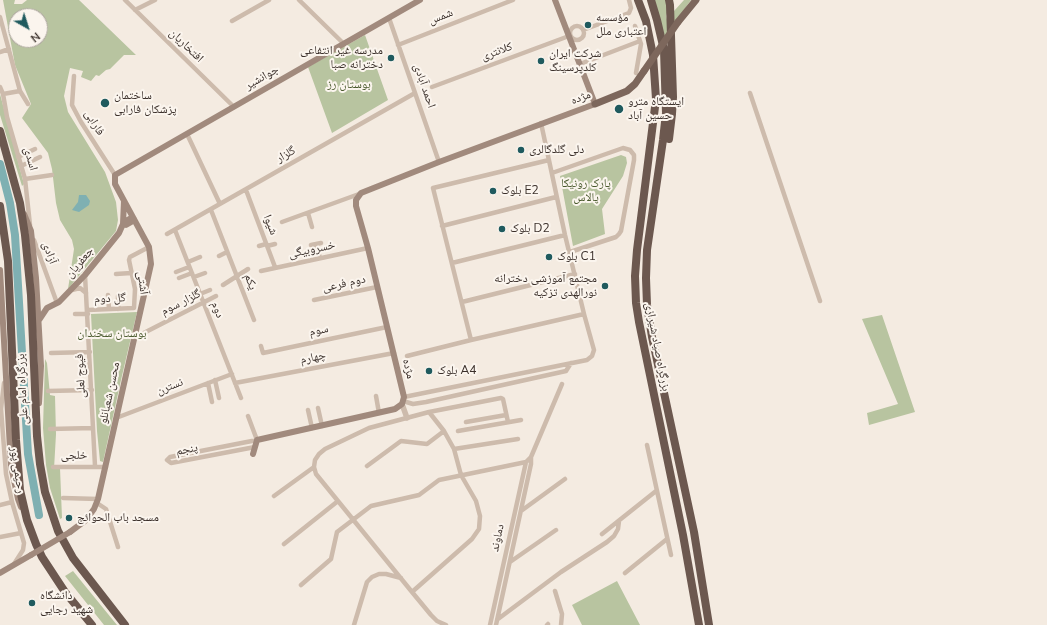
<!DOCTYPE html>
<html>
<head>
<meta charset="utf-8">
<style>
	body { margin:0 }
	#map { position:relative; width:1047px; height:625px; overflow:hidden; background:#f4ebe1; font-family:"Nunito Sans",sans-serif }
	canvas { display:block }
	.north { position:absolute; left:8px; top:8px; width:40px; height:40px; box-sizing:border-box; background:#fbf5ee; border:1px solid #aea6a0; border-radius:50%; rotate:141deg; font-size:11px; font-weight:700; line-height:16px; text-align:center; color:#3b302b }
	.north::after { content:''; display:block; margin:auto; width:14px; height:18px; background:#1f5a5e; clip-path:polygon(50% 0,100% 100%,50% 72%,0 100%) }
</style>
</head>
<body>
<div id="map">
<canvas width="1047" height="625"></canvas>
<div class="north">N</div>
</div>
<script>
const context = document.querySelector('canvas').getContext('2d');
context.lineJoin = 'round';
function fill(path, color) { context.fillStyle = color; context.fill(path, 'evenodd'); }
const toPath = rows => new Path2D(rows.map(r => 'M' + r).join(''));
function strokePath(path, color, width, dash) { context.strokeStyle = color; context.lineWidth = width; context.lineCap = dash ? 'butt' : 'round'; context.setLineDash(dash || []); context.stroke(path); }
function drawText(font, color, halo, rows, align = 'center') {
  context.font = font + ' "Nunito Sans","Noto Naskh Arabic",sans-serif'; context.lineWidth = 4; context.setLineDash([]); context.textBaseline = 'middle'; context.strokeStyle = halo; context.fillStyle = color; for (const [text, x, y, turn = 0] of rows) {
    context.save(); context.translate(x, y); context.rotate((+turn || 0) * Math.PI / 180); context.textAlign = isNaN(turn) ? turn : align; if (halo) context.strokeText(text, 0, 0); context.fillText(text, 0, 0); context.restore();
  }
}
fill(toPath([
	[3,0,15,0,14,4,22,4,27,0,79,0,136,55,124,55,110,69,106,70,99,76,96,75,91,81,81,77,83,71,70,68,64,96,68,112,105,172,116,202,118,220,116,231,68,289,74,249,72,240,60,220,56,203,52,169,48,153,22,118,31,104,15,65],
	[16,16,40,16,40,40,16,40],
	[654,0,667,0,669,7,666,16,670,30,665,38],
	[684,0,691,0,673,25,673,15,674,11],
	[365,35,388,100,332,133,308,67],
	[0,94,24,184,22,186,0,115],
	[621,155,626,157,627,163,623,176,602,209,605,234,573,246,560,176],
	[137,312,121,380,103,462,100,461,97,431,91,314],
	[882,315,915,412,869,425,867,413,898,404,862,319],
	[45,359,47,363,50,395,55,396,56,434,54,469,60,468,62,518,60,519,50,488,46,465,43,428],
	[73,571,108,614,117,625,104,625,65,576],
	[617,581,640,625,582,625,572,605]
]), '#b8c4a0');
fill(toPath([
	[79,195,86,195,90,201,89,205,79,212,72,210,78,202]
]), '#7fb0b2');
strokePath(toPath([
	[0,164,10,203,15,235,28,454,39,515]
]), '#7fb0b2', 8);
strokePath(toPath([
	[125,0,234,107],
	[299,0,344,44],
	[135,10,155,0],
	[0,17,20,91,28,104],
	[389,18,439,162],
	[232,21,269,0],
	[635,26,641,44,636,73],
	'570 33a7 7 0 1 1 14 0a7 7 0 1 1-14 0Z',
	[583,30,629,13,631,8,629,0],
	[398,45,513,0],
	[0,52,9,49],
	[580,64,640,41],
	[74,76,72,105,81,122,115,175],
	[0,87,3,94,7,117,25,179,30,225],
	[432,87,569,36],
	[750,93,820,301],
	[3,94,20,91],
	[187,134,220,204],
	[18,157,35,149],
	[21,166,40,157],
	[552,173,623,148,630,150,634,155,634,160,621,231,619,234,616,237,570,252],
	[25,179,52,175],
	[246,190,275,267],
	[211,210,254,320],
	[308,213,312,227],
	[282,222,359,194],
	[442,226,556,197],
	[175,230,241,398],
	[167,234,415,93],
	[34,240,57,303],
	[316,244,320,258],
	[311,245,321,243],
	[259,246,266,244],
	[267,246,275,244],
	[219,256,227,252],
	[188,262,200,257],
	[452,263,565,235],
	[261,271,368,248],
	[176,272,189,267],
	[116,274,131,273],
	[85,275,95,466],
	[194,277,205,273],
	[179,278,192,273],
	[223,285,248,269],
	[72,290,80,288,86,293],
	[200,294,210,290],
	[108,295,109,309],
	[118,296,118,309],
	[314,300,377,287],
	[462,302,575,274],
	[88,310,134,308,135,289,129,260,130,257,149,247],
	[75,314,88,314],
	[134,338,216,296],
	[471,340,433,188,549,160],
	[261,346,263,353,387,327],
	[51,353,90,352],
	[407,356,471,340,584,314],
	[215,380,219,398],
	[4,383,1,409,6,474,12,502,24,543,23,550,14,564],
	[208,383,212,402],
	[235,383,394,353],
	[48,391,92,390],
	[376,396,379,413],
	[404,397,587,360,592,356,594,350,584,314,565,235,541,123],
	[403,401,413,404,426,402,566,371,571,363],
	[318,408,322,426],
	[308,410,312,428],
	[429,412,501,398,503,399,508,422],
	[248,416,257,440,170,457,167,460,171,463,255,447],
	[116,418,232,374],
	[466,422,506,415],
	[50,429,93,428],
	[458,431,521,420],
	[647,445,671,555],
	[454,449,518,439],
	[367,466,401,441,427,444,444,431],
	[53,467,106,467],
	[274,496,314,467],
	[63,498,98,499],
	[97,503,106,509,118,547],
	[0,505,12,502],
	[521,511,565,479],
	[602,534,656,491],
	[0,537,21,533],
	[284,544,338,501],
	[510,562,556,530],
	[625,573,667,539],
	[301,585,331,559,337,532,371,506,419,495,439,480,526,462],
	[555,591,562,614,561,625],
	[412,592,472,539,479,529,480,516,476,501,461,475,454,449,444,431,429,412,369,428,325,449,319,454,315,460,314,467,316,474,412,592,431,615,437,621,446,625],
	[498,619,561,572,607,542,614,536,618,529,619,521],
	[354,625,367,582,372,577,379,574,386,574,401,578],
	[490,625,526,462,531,457,562,384],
	[496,625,531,464,531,457],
	[547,625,548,624]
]), '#cdbbac', 4.5);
strokePath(toPath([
	[402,404,407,418]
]), '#cdbbac', 5.5);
strokePath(toPath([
	[24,214,31,231,36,278,41,366,39,403],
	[131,218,134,219,133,221,126,225,123,224,124,222,131,218],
	[0,270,11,466,18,499,21,507],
	[39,320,47,308,59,302,85,275,119,233,123,224,124,201],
	[253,454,257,440,395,409,402,404,404,397,368,248,356,206,356,200,361,193,439,162,595,104,555,0],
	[70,532,86,520,94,509,98,499,151,264,149,247,115,184,115,175,420,0],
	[0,573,31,555]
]), '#a18a7d', 6);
strokePath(toPath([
	[678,22,696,0],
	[595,104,627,91,635,84,644,71]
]), '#7d675c', 7);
strokePath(toPath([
	[638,0,646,21,653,55,656,99,637,250,635,276,636,303,639,322,683,535,699,625],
	[651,0,657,20,664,50,666,113,663,140,647,250,646,278,647,305,652,337,694,532,709,625],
	[0,131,20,203,25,235,31,295,37,436,40,464,45,492,58,531,73,558,125,625],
	[669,139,672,114,673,97,670,5,669,0],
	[0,206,8,261,16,440,20,490,27,520,36,544,42,557,65,592,92,625]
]), '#6c584f', 8);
strokePath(toPath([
	[31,555,70,532]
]), '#a18a7d', 6);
strokePath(toPath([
	[644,71,678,22]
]), '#7d675c', 7);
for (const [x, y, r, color] of [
	[588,25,4,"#1f5a5e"],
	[391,58,4,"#1f5a5e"],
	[541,61,4,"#1f5a5e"],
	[105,103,5,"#1f5a5e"],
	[619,109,5,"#1f5a5e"],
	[521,150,4,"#1f5a5e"],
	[493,191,4,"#1f5a5e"],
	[502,229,4,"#1f5a5e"],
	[549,257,4,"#1f5a5e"],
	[605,286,4,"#1f5a5e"],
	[429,371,4,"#1f5a5e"],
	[69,518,4,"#1f5a5e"],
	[32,603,4,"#1f5a5e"]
]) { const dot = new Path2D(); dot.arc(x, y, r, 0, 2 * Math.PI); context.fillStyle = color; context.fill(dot); strokePath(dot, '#fbf5ee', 1.5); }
drawText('12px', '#3b302b', '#fbf5ee', [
	["شمس",441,17,-21],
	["افتخاریان",186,46,44],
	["کلانتری",497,52,-20],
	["جوانشیر",262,78,-30],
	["احمد آبادی",424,86,71],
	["مژده",581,98,-20],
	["فارابی",94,123,59],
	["گلزار",286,155,-30],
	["اسدی",30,159,74],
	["شیوا",270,225,69],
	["خسروبیگی",312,250,-12],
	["آزادی",49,253,70],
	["جعفریان",80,263,-50],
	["یکم",250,282,69],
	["آشتی",142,283,82],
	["دوم فرعی",344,284,-12],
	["گل دوم",110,299,-2],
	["گلزار سوم",181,303,-27],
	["دوم",217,310,69],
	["سوم",319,331,-12],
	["بزرگراه صیاد شیرازی",657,347,79],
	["چهارم",313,358,-11],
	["مژده",408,369,78],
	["فیوج لعلی",81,376,-93],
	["نسترن",170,387,-21],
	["بزرگراه امام علی",23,389,-93],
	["محسن شعبانلو",110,393,-78],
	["پنجم",187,450,-11],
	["خلجی",74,456,-1],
	["رحیمی پور",17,470,82],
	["دماوند",498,538,-78]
]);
drawText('12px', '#3b302b', '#fbf5ee', [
	["مؤسسه",596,18],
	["اعتباری ملل",596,32],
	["مدرسه غیر انتفاعی",383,51,"right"],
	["دخترانه صبا",383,65,"right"],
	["شرکت ایران",549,54],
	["کلدپرسینگ",549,68],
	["ساختمان",114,96],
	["پزشکان فارابی",114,110],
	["ایستگاه مترو",628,102],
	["حسین آباد",628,116],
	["دلی گلدگالری",529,150],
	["بلوک E2",501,191],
	["بلوک D2",510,229],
	["بلوک C1",557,257],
	["مجتمع آموزشی دخترانه",597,279,"right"],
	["نورالهدی تزکیه",597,293,"right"],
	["بلوک A4",437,371],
	["مسجد باب الحوائج",77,518],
	["دانشگاه",40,596],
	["شهید رجایی",40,610]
], 'left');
drawText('12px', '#4a5a2e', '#fbf5ee', [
	["بوستان رز",349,85],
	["پارک رونیکا",586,184],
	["پالاس",586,198],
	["بوستان سخندان",112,334]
]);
</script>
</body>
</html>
